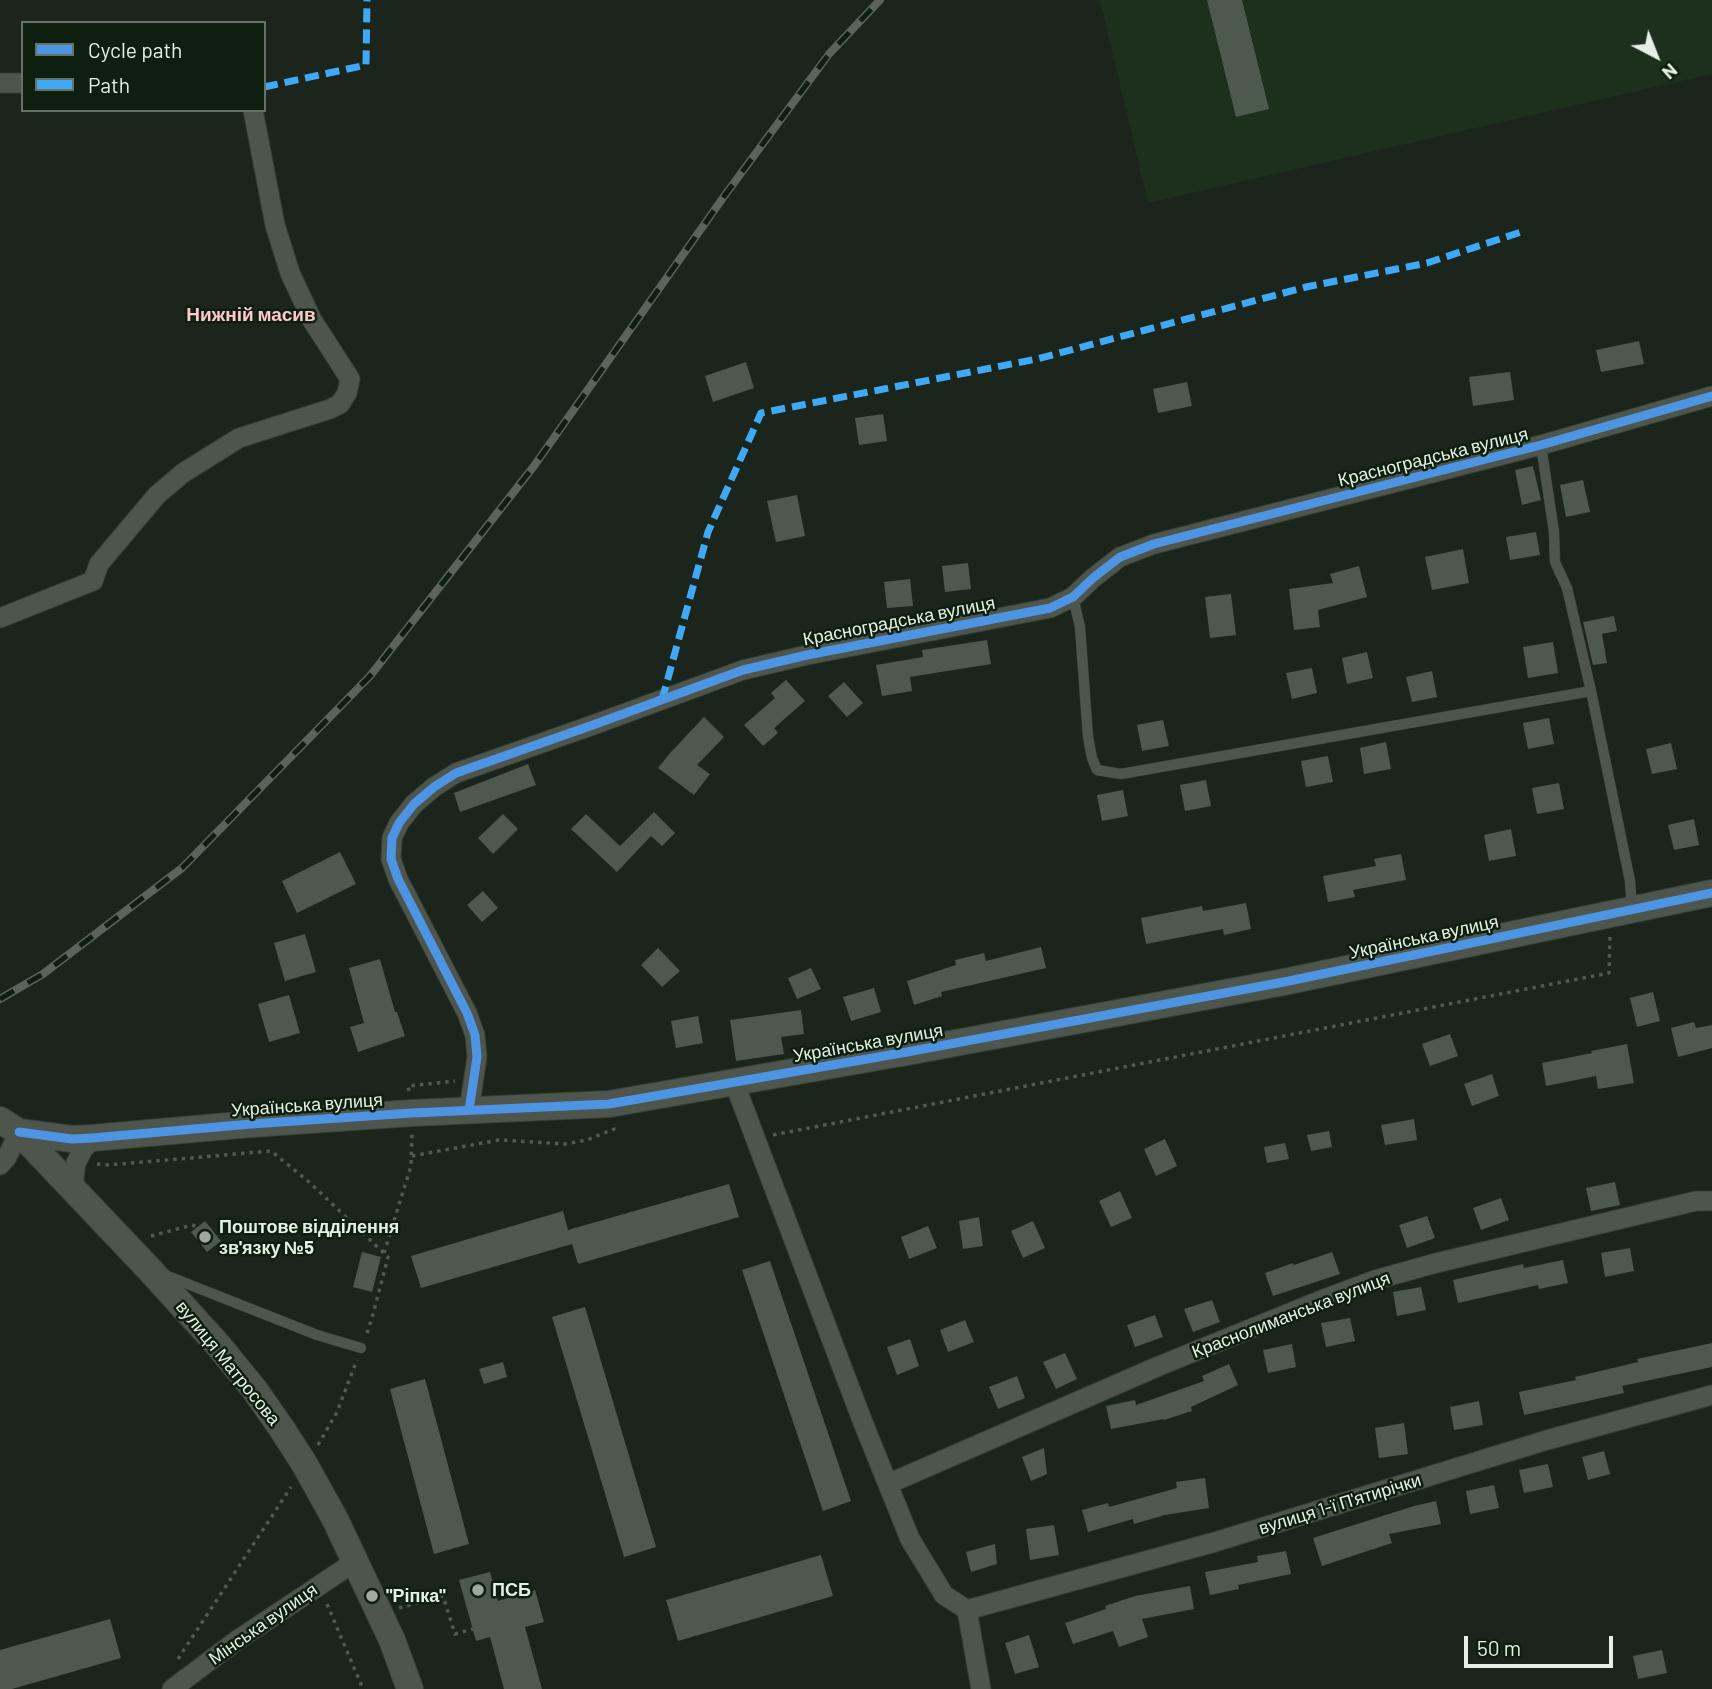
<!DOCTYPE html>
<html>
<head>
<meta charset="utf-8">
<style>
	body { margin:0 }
	#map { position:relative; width:1712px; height:1689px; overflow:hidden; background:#1c251c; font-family:Barlow,sans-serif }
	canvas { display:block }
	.legend { position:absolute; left:21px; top:21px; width:245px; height:91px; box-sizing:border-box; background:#0f1f0f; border:2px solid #657365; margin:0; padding:9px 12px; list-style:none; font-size:21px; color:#e5f0e5 }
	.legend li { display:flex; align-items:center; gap:14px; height:35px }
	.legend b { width:35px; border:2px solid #657365 }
	.north { position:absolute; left:1621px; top:21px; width:70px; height:70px; -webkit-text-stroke:5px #0f1f0f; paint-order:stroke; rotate:138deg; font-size:19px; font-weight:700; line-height:28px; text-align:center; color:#e5f0e5 }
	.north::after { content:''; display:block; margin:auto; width:24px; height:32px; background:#e5f0e5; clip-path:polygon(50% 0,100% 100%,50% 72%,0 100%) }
	.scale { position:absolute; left:1464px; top:1636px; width:149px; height:32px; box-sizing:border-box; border:4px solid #e5f0e5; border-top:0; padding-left:9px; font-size:21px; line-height:24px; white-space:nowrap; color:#e5f0e5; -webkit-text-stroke:5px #0f1f0f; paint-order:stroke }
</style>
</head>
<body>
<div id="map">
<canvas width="1712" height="1689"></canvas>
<ul class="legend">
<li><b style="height:9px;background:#4d94e3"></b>Cycle path</li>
<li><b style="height:9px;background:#3fa9f5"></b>Path</li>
</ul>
<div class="north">N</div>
<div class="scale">50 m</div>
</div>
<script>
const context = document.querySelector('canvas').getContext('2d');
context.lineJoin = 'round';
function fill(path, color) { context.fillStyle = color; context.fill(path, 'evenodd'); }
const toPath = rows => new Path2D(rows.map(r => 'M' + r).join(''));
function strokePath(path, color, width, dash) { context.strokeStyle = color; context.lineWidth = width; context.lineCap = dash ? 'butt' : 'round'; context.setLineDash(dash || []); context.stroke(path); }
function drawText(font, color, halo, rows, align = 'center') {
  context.font = font + ' Barlow,sans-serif'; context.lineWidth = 5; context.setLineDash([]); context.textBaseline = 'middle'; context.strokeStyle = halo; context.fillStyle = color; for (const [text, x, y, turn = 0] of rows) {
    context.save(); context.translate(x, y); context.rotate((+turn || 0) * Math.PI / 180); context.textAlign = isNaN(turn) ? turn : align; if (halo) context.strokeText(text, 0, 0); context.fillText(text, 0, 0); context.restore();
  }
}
fill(toPath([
	[1100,0,1712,0,1712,74,1148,203]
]), '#1c301c');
fill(toPath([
	[1207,0,1242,0,1269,109,1236,117],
	[1639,341,1644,364,1601,372,1596,350],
	[746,362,754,388,713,402,705,376],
	[1510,372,1514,400,1473,406,1469,377],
	[1187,382,1192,406,1158,413,1153,389],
	[883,414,887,441,859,445,855,418],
	[1533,466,1541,500,1522,505,1515,470],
	[1583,480,1590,512,1566,517,1560,485],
	[797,495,805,536,776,542,767,501],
	[1536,532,1540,555,1510,560,1506,537],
	[1463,549,1469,583,1432,590,1425,557],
	[968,563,971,589,945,592,942,566],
	[1359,566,1367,597,1318,610,1320,627,1294,630,1289,589,1333,583,1330,574],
	[910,579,913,606,887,608,884,582],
	[1231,594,1236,635,1210,638,1205,597],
	[1614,616,1617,631,1602,634,1607,663,1593,665,1583,622],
	[987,640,991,664,910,677,912,691,882,696,876,665,923,657,922,650],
	[1553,642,1558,673,1528,678,1523,647],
	[1367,652,1373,678,1347,684,1342,658],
	[1312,668,1317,693,1292,699,1286,673],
	[1432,671,1437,697,1412,702,1406,677],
	[786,680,805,701,774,728,778,733,763,746,744,725,775,698,771,693],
	[844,682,863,703,847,717,828,696],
	[704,717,724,737,697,765,710,774,694,795,658,768,671,752],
	[1549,718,1554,744,1528,749,1523,723],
	[1163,720,1169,746,1142,751,1137,725],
	[1386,742,1391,769,1364,774,1360,748],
	[1671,743,1677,769,1652,774,1646,749],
	[1328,756,1333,782,1306,787,1301,761],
	[528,764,536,785,460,812,454,793],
	[1206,780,1211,806,1185,811,1180,785],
	[1559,783,1564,809,1537,814,1532,788],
	[1123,790,1128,816,1102,821,1097,795],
	[654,812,675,833,662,846,651,836,617,872,571,829,586,814,620,846],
	[503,814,518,829,493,854,478,838],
	[1694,819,1699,845,1674,850,1668,825],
	[1511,829,1516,856,1489,861,1484,835],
	[340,852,356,884,297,913,282,881],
	[1401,854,1406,880,1353,890,1355,897,1328,902,1323,876,1376,866,1374,859],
	[483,891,498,908,482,922,467,905],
	[1246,903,1251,929,1224,935,1223,929,1146,944,1141,918,1202,906,1203,911],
	[305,934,316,972,285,981,274,943],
	[1041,947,1046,968,941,992,942,996,914,1005,907,981,956,965,955,960,984,953,986,961],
	[658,948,680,971,662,987,641,965],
	[380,959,395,1012,397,1012,405,1036,358,1052,350,1027,364,1023,349,968],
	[811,968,821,989,797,999,788,978],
	[874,988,881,1012,851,1021,843,997],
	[1653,992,1660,1021,1637,1027,1630,998],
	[289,995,300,1033,269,1042,258,1004],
	[801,1010,804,1034,781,1037,784,1054,736,1061,730,1020],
	[698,1016,703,1043,676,1048,671,1021],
	[1694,1022,1696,1028,1712,1025,1712,1048,1678,1057,1671,1028],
	[1450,1034,1458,1056,1430,1066,1422,1044],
	[1627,1044,1634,1083,1598,1089,1596,1076,1546,1086,1542,1063,1592,1053,1591,1051],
	[1492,1074,1499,1096,1472,1106,1464,1084],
	[1414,1119,1417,1140,1385,1145,1381,1125],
	[1329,1131,1332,1147,1311,1151,1307,1135],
	[1165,1139,1177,1166,1156,1176,1144,1149],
	[1285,1143,1289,1159,1267,1163,1264,1147],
	[1615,1182,1620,1205,1591,1211,1586,1188],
	[729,1184,739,1217,578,1264,572,1244,421,1288,411,1256,563,1211,568,1230],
	[1120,1191,1132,1218,1111,1227,1099,1201],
	[1501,1198,1509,1220,1481,1230,1473,1208],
	[1427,1216,1435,1238,1407,1248,1399,1225],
	[979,1217,983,1246,963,1249,959,1221],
	[205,1221,221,1241,207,1252,191,1232],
	[1033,1221,1045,1248,1023,1258,1011,1231],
	[928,1226,937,1248,909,1259,901,1237],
	[1630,1248,1634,1271,1605,1277,1601,1253],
	[362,1252,381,1257,372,1292,353,1287],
	[1332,1252,1340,1274,1273,1296,1265,1273,1293,1263,1294,1265],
	[1563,1260,1568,1283,1539,1289,1538,1285,1458,1303,1453,1280,1523,1264,1524,1268],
	[770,1261,851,1501,823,1511,742,1270],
	[1421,1287,1426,1310,1397,1316,1393,1292],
	[1212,1300,1220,1322,1193,1332,1184,1309],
	[585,1307,656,1547,624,1557,552,1317],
	[1155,1315,1163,1337,1135,1347,1127,1325],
	[1350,1318,1355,1341,1326,1347,1321,1323],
	[965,1320,974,1342,948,1352,940,1330],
	[910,1339,919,1366,897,1375,887,1347],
	[1712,1343,1712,1367,1622,1386,1624,1393,1524,1415,1519,1392,1576,1380,1575,1377,1638,1362,1637,1359],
	[1292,1344,1296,1367,1268,1373,1263,1350],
	[1065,1353,1077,1379,1056,1389,1043,1362],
	[503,1362,507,1377,484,1384,479,1369],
	[1229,1364,1238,1385,1191,1407,1192,1411,1164,1420,1164,1419,1111,1429,1106,1406,1135,1400,1136,1405,1204,1381,1202,1376],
	[1017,1376,1025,1398,998,1409,989,1387],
	[425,1379,469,1544,434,1554,390,1389],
	[1479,1401,1483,1425,1454,1430,1450,1407],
	[1404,1423,1408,1454,1379,1458,1375,1428],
	[1044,1448,1047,1474,1031,1481,1022,1457],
	[1604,1451,1610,1474,1588,1480,1582,1457],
	[1548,1464,1553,1487,1524,1493,1519,1470],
	[1205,1478,1209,1508,1165,1515,1134,1524,1133,1519,1088,1532,1082,1510,1108,1503,1109,1507,1177,1488,1176,1482],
	[1494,1485,1499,1508,1470,1514,1466,1491],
	[1436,1501,1441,1524,1389,1534,1392,1543,1322,1566,1313,1538,1414,1506],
	[1054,1525,1059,1555,1030,1560,1026,1529],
	[995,1544,997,1564,971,1572,966,1552],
	[1286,1551,1291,1574,1238,1585,1239,1589,1210,1595,1205,1572,1258,1562,1257,1556],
	[821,1555,833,1596,678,1641,666,1600],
	[490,1572,498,1601,535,1590,544,1622,525,1627,542,1689,504,1689,490,1637,476,1641,459,1580],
	[1190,1586,1194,1609,1142,1619,1148,1637,1119,1647,1113,1631,1073,1644,1065,1623,1106,1609,1105,1606,1135,1596],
	[110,1619,121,1658,12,1689,0,1689,0,1650],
	[1029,1635,1039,1667,1015,1674,1005,1643],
	[1662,1650,1667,1673,1638,1679,1633,1656]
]), '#4d594c');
const lane = toPath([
	[1541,445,1554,532,1555,562,1567,588,1591,691,1630,881,1632,908],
	[1073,597,1080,627,1088,737,1092,758,1097,770,1121,774,1591,691],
	[165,1275,317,1335,361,1348]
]);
const street = toPath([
	[0,83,23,83],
	[0,618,93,581,99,564,157,495,183,473,239,438,330,409,340,404,347,393,350,379,312,320,290,273,275,225,253,110],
	[734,1082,862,1420,910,1539,944,1595,967,1610,981,1689],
	[469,1110,477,1057,475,1035,467,1013,398,879,391,859,392,838,399,823,414,804,434,787,456,773,593,725,743,670,807,655,1050,608,1073,597,1093,578,1120,557,1154,544,1541,445,1712,396],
	[0,1165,7,1157,19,1132],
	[74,1191,74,1176,76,1163,82,1151,92,1138],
	[888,1484,1159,1366,1324,1299,1375,1280,1436,1263,1696,1201,1712,1201],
	[967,1610,1215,1542,1547,1440,1712,1395],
	[172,1689,236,1641,356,1561]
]);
const secondary = toPath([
	[0,1120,19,1132,149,1269,218,1345,254,1389,282,1429,305,1465,335,1519,392,1640,410,1689],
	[19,1132,72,1139,92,1138,251,1124,412,1113,609,1104,907,1052,1284,982,1712,893]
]);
strokePath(lane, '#373f37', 11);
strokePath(street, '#373f37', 21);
strokePath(secondary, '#373f37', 28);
strokePath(toPath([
	[409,1091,408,1086,455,1081],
	[773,1135,1609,973,1610,937],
	[412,1156,499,1140,565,1144,587,1140,614,1129,613,1126],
	[97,1164,109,1165,271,1151,308,1181,388,1257,372,1318,366,1336],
	[151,1236,192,1225,198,1227],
	[384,1253,411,1166,412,1133],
	[318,1445,337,1412,357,1360],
	[327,1604,363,1689],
	[399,1608,443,1596,455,1634,473,1629],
	[178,1659,291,1487]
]), '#525952', 3.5, [3.5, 5]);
strokePath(lane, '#4e554d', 10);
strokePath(street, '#4e554d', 19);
strokePath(secondary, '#4e554d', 26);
const rail = toPath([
	[0,999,43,974,182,868,370,676,534,466,725,195,829,54,880,0]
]);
strokePath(rail, '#5c625c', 8);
strokePath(rail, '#0f1f0f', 5, [16]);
strokePath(toPath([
	[264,87,366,65,367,0],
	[662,700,708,532,761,413,1037,359,1306,287,1427,263,1524,231]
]), '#3fa9f5', 7, [14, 7]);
strokePath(toPath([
	[469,1110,477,1057,475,1035,467,1013,398,879,391,859,392,838,399,823,414,804,434,787,456,773,593,725,743,670,807,655,1050,608,1073,597,1093,578,1120,557,1154,544,1541,445,1712,396],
	[19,1132,72,1139,92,1138,251,1124,412,1113,609,1104,907,1052,1284,982,1712,893]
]), '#4d94e3', 9);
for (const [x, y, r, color] of [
	[205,1237,7,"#9fa99f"],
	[478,1590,7,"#9fa99f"],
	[372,1596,7,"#9fa99f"]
]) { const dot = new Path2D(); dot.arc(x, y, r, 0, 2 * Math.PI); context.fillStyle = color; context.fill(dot); strokePath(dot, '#0f1f0f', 2.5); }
drawText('18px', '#e5f0e5', '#0f1f0f', [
	["Красноградська вулиця",1433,457,-14],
	["Красноградська вулиця",899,621,-11],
	["Українська вулиця",1424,937,-12],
	["Українська вулиця",868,1043,-10],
	["Українська вулиця",307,1105,-4],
	["Краснолиманська вулиця",1291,1315,-21],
	["вулиця Матросова",228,1363,51],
	["вулиця 1-ї П'ятирічки",1340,1504,-17],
	["Мінська вулиця",263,1624,-35]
]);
drawText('bold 18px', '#e5f0e5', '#0f1f0f', [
	["Поштове відділення",219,1227],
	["зв'язку №5",219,1248],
	["ПСБ",492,1590],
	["\"Ріпка\"",386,1596]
], 'left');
drawText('bold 19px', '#fec9cc', '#0f1f0f', [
	["Нижній масив",251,315]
]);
</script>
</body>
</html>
